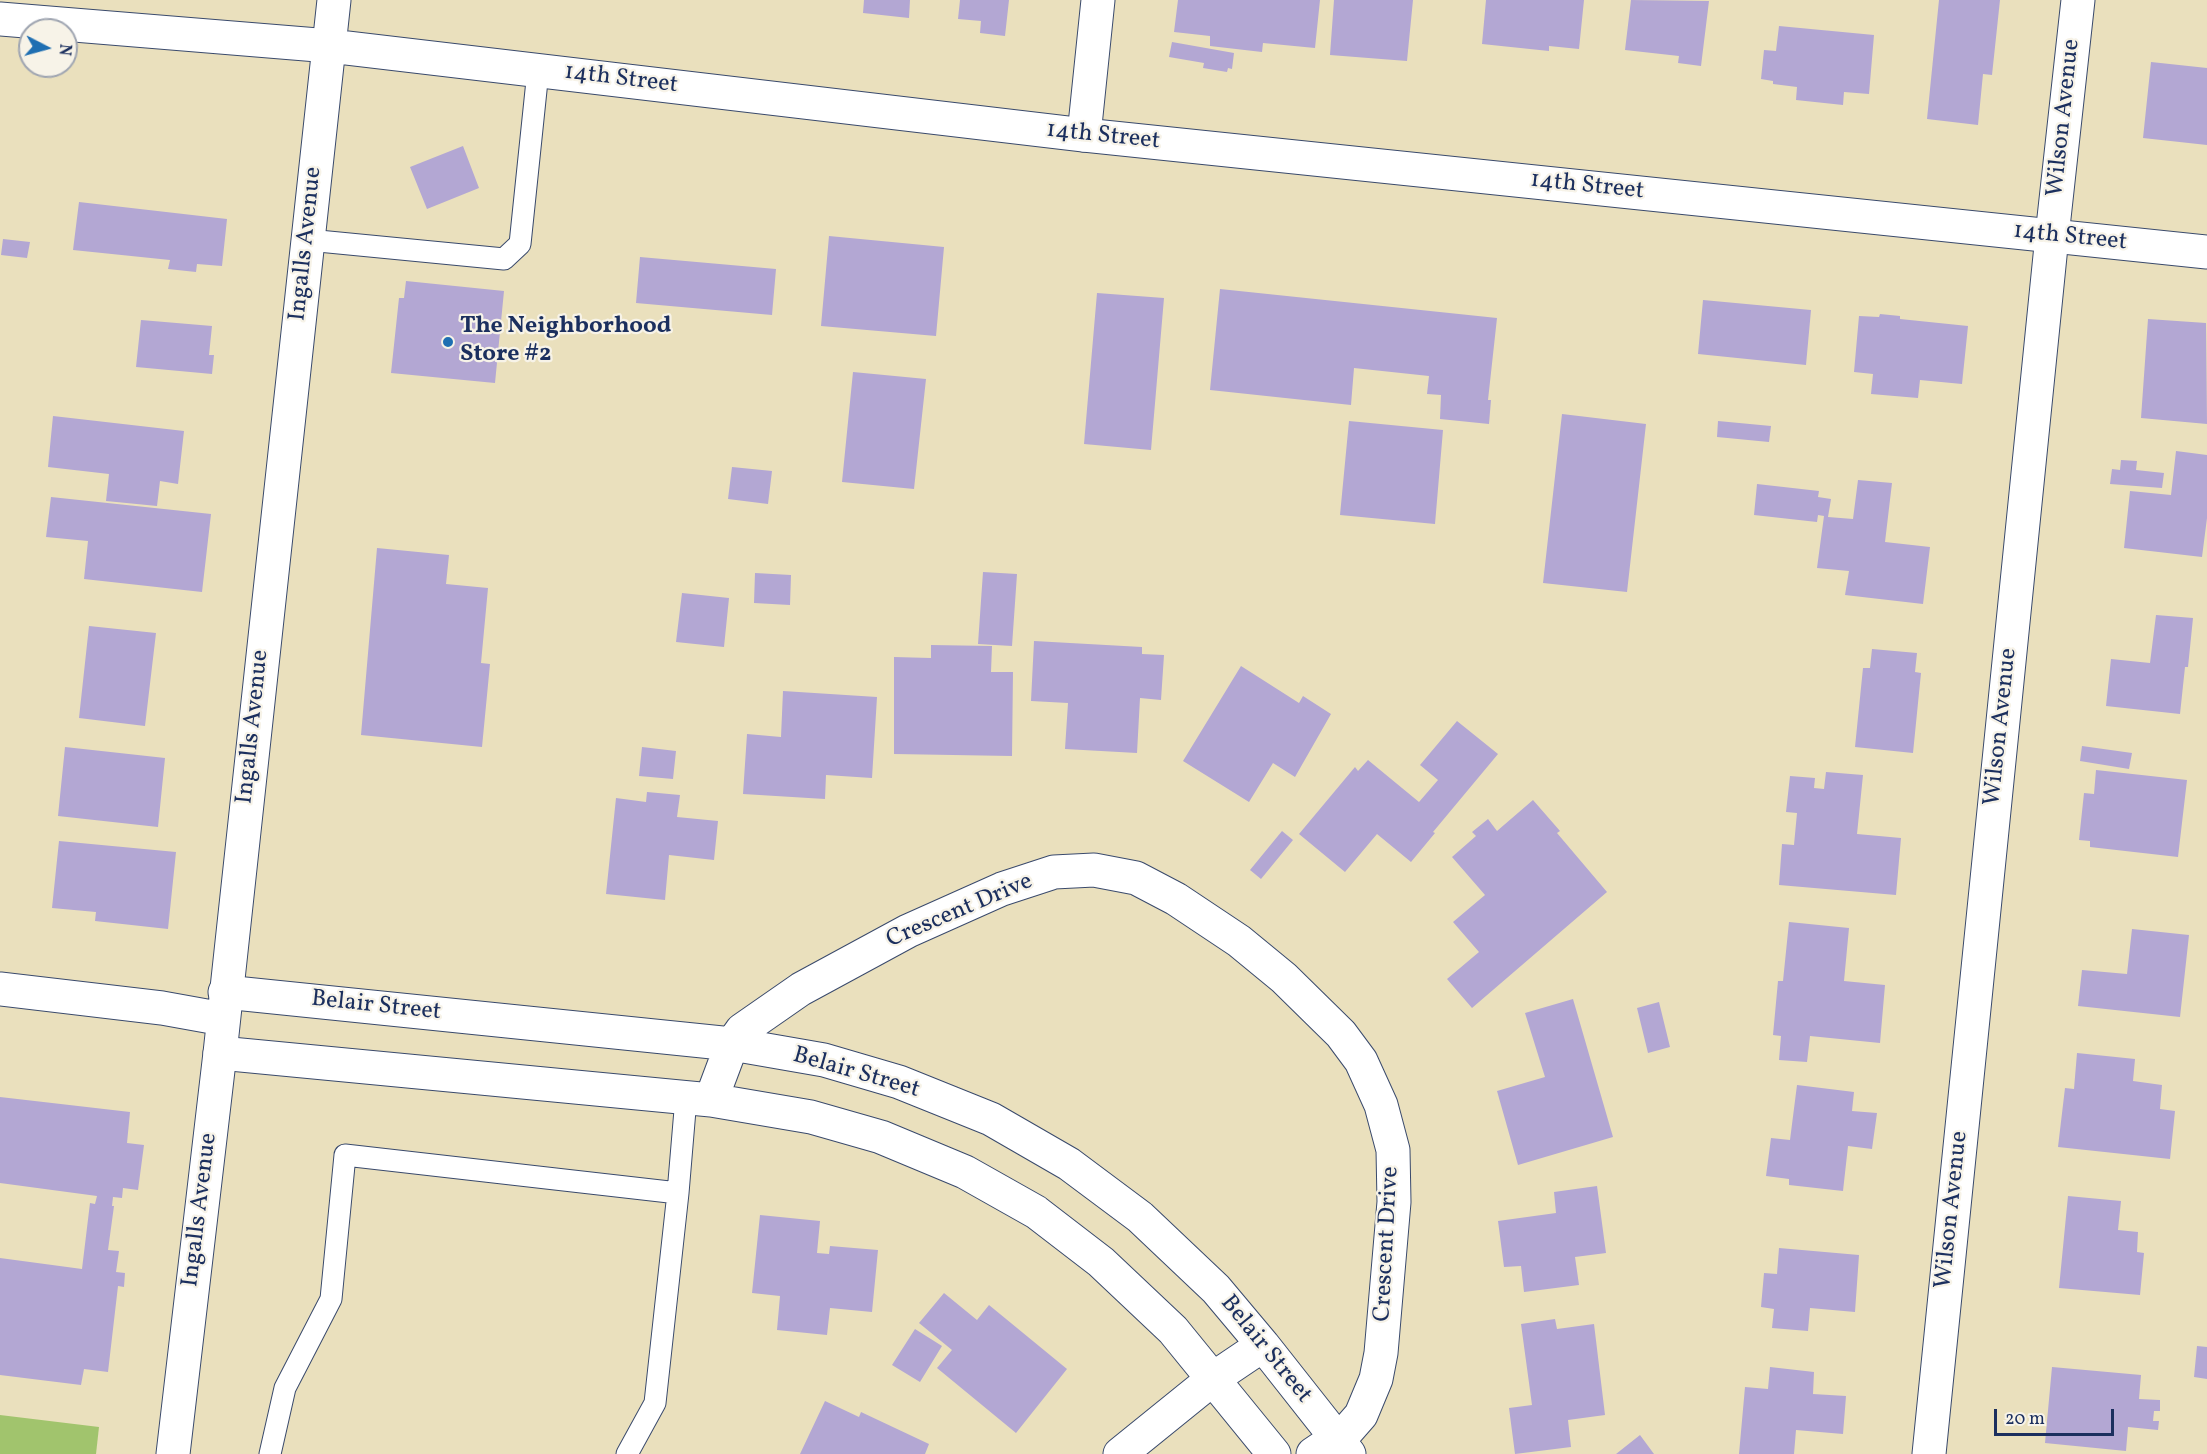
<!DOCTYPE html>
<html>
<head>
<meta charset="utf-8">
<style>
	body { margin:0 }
	#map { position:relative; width:2207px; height:1454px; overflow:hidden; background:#eae0bd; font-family:Vollkorn,serif }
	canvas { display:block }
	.north { position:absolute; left:18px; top:18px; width:60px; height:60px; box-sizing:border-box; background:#f7f3e8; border:2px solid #9fa5b1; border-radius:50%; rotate:96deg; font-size:16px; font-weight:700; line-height:24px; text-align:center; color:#1b2f5e }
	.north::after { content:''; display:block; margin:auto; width:21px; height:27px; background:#1f6fb2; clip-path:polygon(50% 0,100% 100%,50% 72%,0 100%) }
	.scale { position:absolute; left:1994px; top:1409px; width:120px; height:27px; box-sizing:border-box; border:3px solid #1b2f5e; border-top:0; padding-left:8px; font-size:18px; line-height:21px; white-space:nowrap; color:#1b2f5e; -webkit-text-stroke:4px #f7f3e8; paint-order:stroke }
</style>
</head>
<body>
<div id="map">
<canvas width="2207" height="1454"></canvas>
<div class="north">N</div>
<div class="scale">20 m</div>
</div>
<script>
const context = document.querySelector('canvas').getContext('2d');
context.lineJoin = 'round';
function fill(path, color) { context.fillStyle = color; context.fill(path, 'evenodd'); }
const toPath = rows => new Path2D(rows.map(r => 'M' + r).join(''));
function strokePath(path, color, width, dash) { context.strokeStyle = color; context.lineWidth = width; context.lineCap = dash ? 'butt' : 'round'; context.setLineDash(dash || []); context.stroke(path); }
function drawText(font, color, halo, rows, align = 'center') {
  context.font = font + ' Vollkorn,serif'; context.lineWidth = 4.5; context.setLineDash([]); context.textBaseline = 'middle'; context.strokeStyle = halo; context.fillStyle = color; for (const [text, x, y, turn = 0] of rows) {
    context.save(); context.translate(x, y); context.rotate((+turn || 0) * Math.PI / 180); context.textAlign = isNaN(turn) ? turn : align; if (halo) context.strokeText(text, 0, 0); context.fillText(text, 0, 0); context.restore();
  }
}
fill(toPath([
	[0,1415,99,1427,96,1454,0,1454]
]), '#a1c46d');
fill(toPath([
	[864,0,910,0,909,18,863,13],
	[960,0,1009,0,1005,36,980,33,981,21,958,19],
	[1178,0,1320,0,1315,48,1263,43,1262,52,1210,46,1210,36,1174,32],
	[1334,0,1413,0,1407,61,1330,55],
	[1486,0,1584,0,1579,49,1549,46,1549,51,1482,44],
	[1631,0,1709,1,1701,66,1678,63,1679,56,1625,50],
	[1939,0,2000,0,1992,75,1983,74,1978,125,1927,119],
	[1779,26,1874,35,1869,94,1844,92,1843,105,1796,100,1797,87,1773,84,1773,81,1761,79,1764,50,1776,51],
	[1172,42,1234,53,1232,69,1228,68,1227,72,1203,68,1204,63,1169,57],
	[2151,62,2207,68,2207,145,2143,138],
	[463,146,479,188,427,209,410,167],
	[79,202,227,219,222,266,197,264,196,272,168,269,170,260,73,250],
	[829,236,944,247,936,336,821,326],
	[3,239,30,242,27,258,1,255],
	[640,257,776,269,772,315,636,303],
	[406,281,504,291,495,383,391,373,399,298,404,298],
	[1220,289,1497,318,1488,400,1491,400,1489,424,1440,419,1441,395,1427,394,1429,376,1354,368,1351,405,1210,390],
	[1097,293,1164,298,1151,450,1084,444],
	[1703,300,1811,310,1806,365,1698,354],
	[1880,314,1900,316,1900,319,1968,326,1962,384,1920,380,1918,398,1871,394,1873,374,1854,372,1859,316,1879,317],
	[2148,319,2206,323,2207,424,2141,418],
	[141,320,212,326,209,355,214,355,212,374,136,367],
	[853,372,926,379,914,489,842,482],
	[1562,414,1646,424,1627,592,1543,583],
	[53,416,184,431,178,484,160,481,157,506,106,501,109,474,48,467],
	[1349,421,1443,430,1435,524,1340,515],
	[1718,421,1771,426,1769,442,1717,437],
	[2176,451,2207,455,2207,518,2202,557,2124,548,2130,491,2171,495],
	[2121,460,2137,461,2136,470,2164,473,2162,488,2110,484,2112,469,2120,470],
	[732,467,772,471,768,504,728,499],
	[1858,480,1892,483,1885,542,1930,547,1923,604,1845,595,1849,571,1817,568,1824,516,1818,515,1817,522,1754,515,1757,484,1819,491,1818,497,1831,499,1828,517,1853,519],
	[51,497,211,514,202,592,84,579,88,541,46,537],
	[377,548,449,555,446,584,488,588,481,663,490,664,482,747,361,735],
	[983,572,1017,574,1012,646,978,644],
	[755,573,791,575,790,605,754,603],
	[682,593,729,598,724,647,676,642],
	[2156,615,2193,618,2188,667,2185,667,2180,714,2106,706,2111,659,2150,663],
	[89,626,156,633,145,726,79,718],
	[1034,641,1142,647,1142,654,1164,655,1161,700,1140,698,1137,753,1065,749,1068,703,1031,701],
	[931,645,992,646,991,672,1013,672,1012,756,894,754,894,657,931,658],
	[1872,649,1917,653,1915,672,1921,673,1913,753,1855,747,1863,668,1870,668],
	[1241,666,1299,703,1303,696,1331,714,1295,777,1273,763,1249,802,1183,761],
	[783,691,877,697,872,778,826,775,825,799,743,794,747,734,781,737],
	[1457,721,1498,754,1433,832,1435,833,1411,862,1377,834,1345,872,1299,834,1355,767,1358,771,1368,760,1419,802,1438,780,1420,765],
	[2082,746,2132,753,2129,769,2080,761],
	[65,747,165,758,158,827,58,816],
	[642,747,676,751,673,779,639,776],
	[2096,770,2187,780,2178,857,2090,847,2090,841,2079,840,2084,793,2094,794],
	[1826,772,1863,775,1857,834,1901,838,1896,895,1779,885,1782,844,1794,845,1797,813,1786,812,1790,776,1815,778,1814,788,1824,789],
	[647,792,680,795,677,817,718,821,714,860,669,855,665,900,606,894,616,798,646,802],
	[1533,800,1560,831,1557,833,1607,892,1472,1008,1447,979,1479,952,1453,922,1485,895,1452,857,1476,836,1472,832,1488,819,1497,831],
	[1282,831,1293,840,1261,879,1250,870],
	[59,841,176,852,168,929,95,921,96,912,52,908],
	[1789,922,1849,928,1844,981,1885,985,1880,1043,1810,1036,1807,1062,1779,1060,1781,1036,1773,1035,1778,981,1783,981],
	[2132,929,2189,935,2180,1017,2078,1006,2082,970,2127,974],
	[1573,999,1613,1137,1518,1165,1497,1091,1545,1077,1525,1013],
	[1659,1002,1670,1047,1648,1053,1637,1008],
	[2077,1053,2135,1059,2133,1081,2162,1085,2160,1109,2175,1111,2170,1159,2058,1147,2065,1088,2074,1089],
	[1797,1085,1854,1092,1852,1111,1877,1113,1872,1149,1848,1146,1843,1191,1789,1185,1789,1179,1766,1176,1771,1138,1790,1140],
	[0,1097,130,1112,127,1143,144,1145,138,1190,123,1188,122,1198,113,1197,112,1206,114,1206,108,1250,119,1251,116,1272,125,1273,124,1287,118,1286,108,1372,84,1369,81,1385,0,1375,0,1258,82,1269,90,1203,95,1204,97,1196,0,1183],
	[1597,1186,1606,1253,1575,1257,1579,1285,1524,1292,1521,1266,1504,1267,1498,1221,1556,1213,1554,1192],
	[2068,1196,2121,1201,2118,1230,2138,1232,2137,1252,2144,1253,2140,1295,2059,1288],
	[760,1215,820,1221,817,1253,829,1254,830,1246,878,1250,872,1312,830,1308,827,1335,777,1330,780,1296,752,1293],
	[1779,1248,1859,1255,1855,1312,1810,1308,1808,1331,1772,1328,1774,1309,1761,1307,1764,1273,1777,1274],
	[944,1293,977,1320,989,1305,1067,1369,1016,1433,937,1368,952,1350,919,1323],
	[1555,1319,1557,1329,1594,1324,1605,1415,1568,1420,1571,1447,1515,1454,1509,1408,1532,1405,1521,1324],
	[915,1329,942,1346,920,1382,892,1365],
	[2197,1346,2207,1347,2207,1379,2194,1377],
	[1770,1367,1814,1372,1813,1394,1846,1396,1843,1434,1796,1430,1794,1454,1739,1454,1745,1387,1768,1389],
	[2052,1367,2141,1375,2139,1399,2160,1400,2160,1411,2154,1411,2153,1421,2159,1421,2158,1430,2128,1427,2126,1451,2045,1443],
	[825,1401,859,1417,861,1412,929,1444,925,1454,800,1454],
	[1640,1435,1654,1454,1616,1454]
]), '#b3a7d3');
const lane = toPath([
	[308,240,504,259,520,244,538,71],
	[678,1193,686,1098],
	[270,1454,285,1388,331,1299,345,1155,678,1193,655,1403,627,1454]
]);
const street = toPath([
	[0,19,330,46],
	[1084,135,1098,0],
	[225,992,732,1044,824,1060,899,1082,991,1119,1069,1164,1140,1217,1216,1289,1263,1345,1349,1454],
	[220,1053,711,1100,811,1117,881,1137,965,1172,1036,1212,1101,1262,1173,1330,1274,1454],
	[711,1100,732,1044,742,1030,801,989,908,931,1002,889,1054,872,1094,870,1136,878,1176,899,1239,941,1284,978,1341,1034,1361,1061,1381,1105,1393,1150,1394,1202,1381,1353,1376,1379,1361,1415,1347,1431,1313,1454],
	[1120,1454,1214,1378,1263,1345],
	[1929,1454,2052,236,2078,0]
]);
const secondary = toPath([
	[330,46,1084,135,2207,252],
	[0,989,162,1008,223,1019],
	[173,1454,220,1053,334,0]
]);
strokePath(lane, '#3a4a6c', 23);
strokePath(street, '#3a4a6c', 35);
strokePath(secondary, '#3a4a6c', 35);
strokePath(lane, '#fff', 21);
strokePath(street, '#fff', 33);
strokePath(secondary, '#fff', 33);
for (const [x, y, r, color] of [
	[448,342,6,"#1f6fb2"]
]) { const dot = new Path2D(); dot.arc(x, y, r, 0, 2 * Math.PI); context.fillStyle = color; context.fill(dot); strokePath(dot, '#f7f3e8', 2); }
drawText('24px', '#1b2f5e', '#f7f3e8', [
	["14th Street",621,80,7],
	["Wilson Avenue",2065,118,-84],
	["14th Street",1103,137,6],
	["14th Street",1587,187,6],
	["14th Street",2070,238,6],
	["Ingalls Avenue",307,244,-84],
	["Ingalls Avenue",254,727,-84],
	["Wilson Avenue",2002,727,-84],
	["Crescent Drive",960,912,-23],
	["Belair Street",376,1007,6],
	["Belair Street",856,1074,16],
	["Ingalls Avenue",201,1210,-83],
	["Wilson Avenue",1953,1210,-84],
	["Crescent Drive",1388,1244,-87],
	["Belair Street",1265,1350,51]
]);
drawText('bold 24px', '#1b2f5e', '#f7f3e8', [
	["The Neighborhood",460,328],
	["Store #2",460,356]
], 'left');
</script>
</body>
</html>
